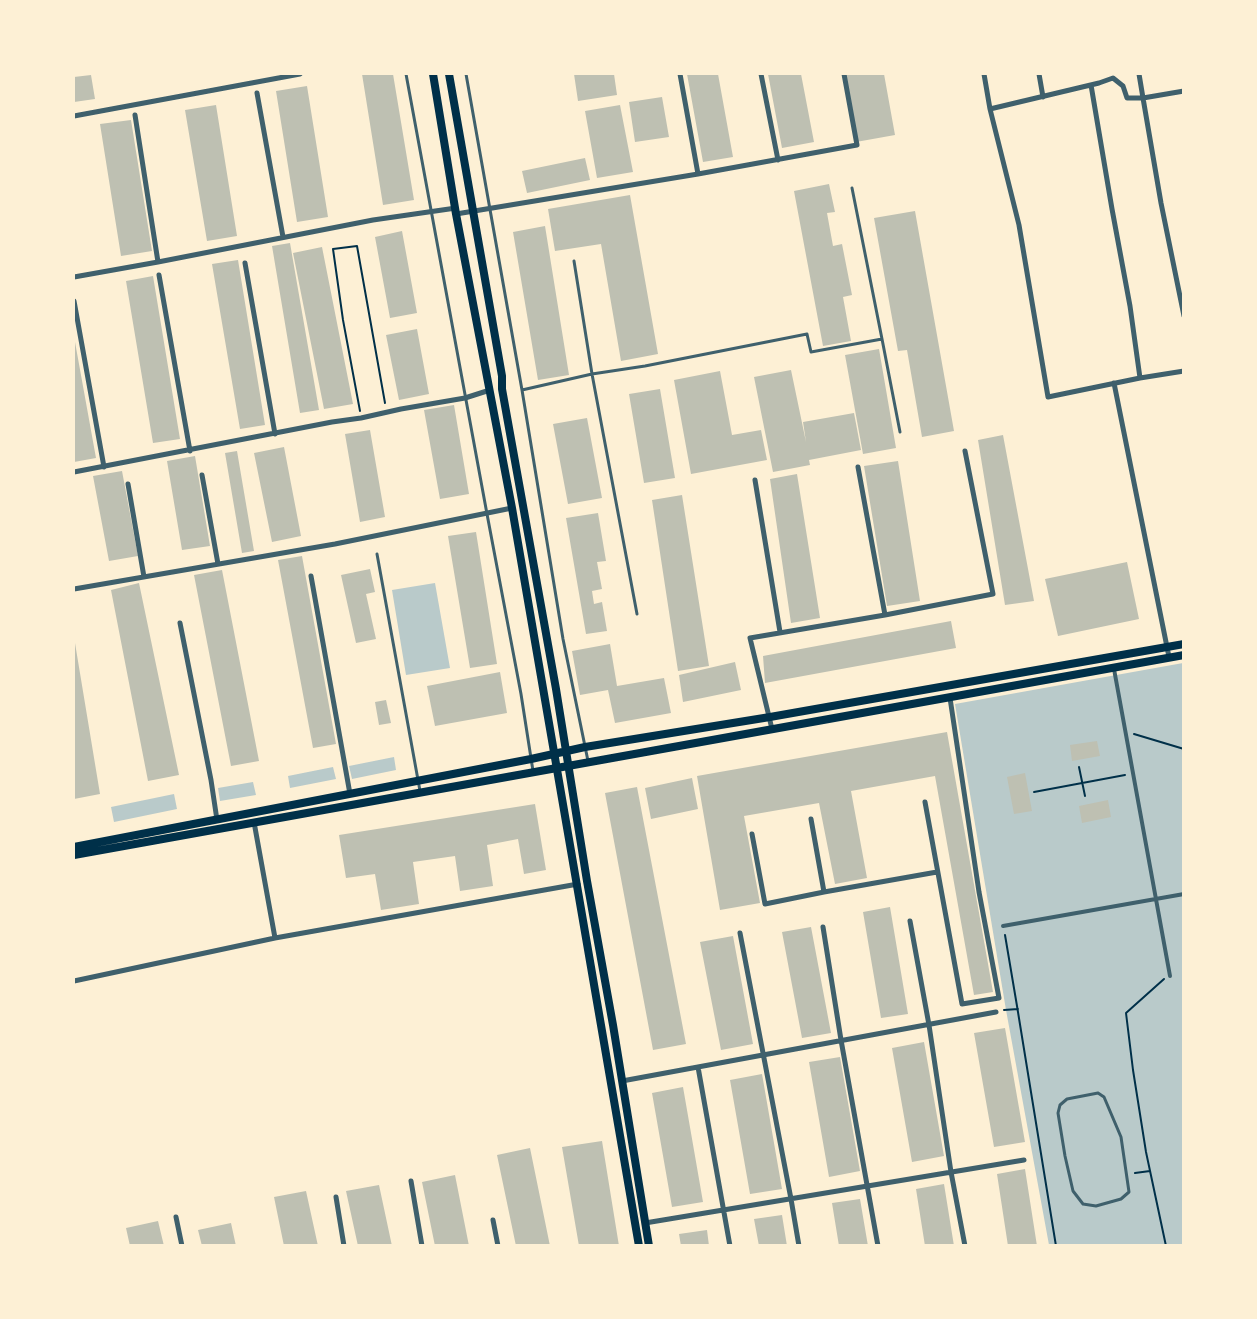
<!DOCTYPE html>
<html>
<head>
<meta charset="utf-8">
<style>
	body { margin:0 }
	#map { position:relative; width:1257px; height:1319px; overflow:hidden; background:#fdf0d5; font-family:"PT Serif",serif }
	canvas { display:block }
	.frame { position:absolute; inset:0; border:75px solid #fdf0d5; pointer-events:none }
</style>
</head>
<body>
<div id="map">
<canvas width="1257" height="1319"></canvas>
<div class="frame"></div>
</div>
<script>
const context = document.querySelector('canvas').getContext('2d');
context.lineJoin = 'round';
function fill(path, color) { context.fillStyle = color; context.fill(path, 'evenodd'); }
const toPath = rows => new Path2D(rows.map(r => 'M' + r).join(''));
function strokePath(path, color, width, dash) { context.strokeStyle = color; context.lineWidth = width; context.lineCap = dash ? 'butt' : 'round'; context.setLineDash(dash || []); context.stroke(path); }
fill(toPath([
	[435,583,450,668,406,675,392,590],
	[1183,663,1183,1245,1049,1245,1006,1010,955,704],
	[394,757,396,770,352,779,349,766],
	[333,767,336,779,290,788,288,776],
	[253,782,256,795,220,801,218,788],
	[174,794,177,809,114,822,111,807]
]), '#b9caca');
fill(toPath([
	[362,74,393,74,414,200,383,205],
	[574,74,614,74,617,95,578,101],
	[687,74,718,74,733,157,703,162],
	[768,74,801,74,814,142,782,148],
	[845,74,884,74,895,135,856,142],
	[91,75,95,99,74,102,74,77],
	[307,86,328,217,297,222,276,91],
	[662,97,669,137,635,142,629,102],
	[216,105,237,236,207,241,185,110],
	[620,105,633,172,597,178,585,111],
	[131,120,152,251,121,256,100,124],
	[585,158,590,180,527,193,522,171],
	[829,184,835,212,827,213,833,246,842,244,852,295,843,297,851,341,823,346,794,191],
	[630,195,658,354,621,361,601,244,555,251,548,209],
	[915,211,954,431,922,437,907,350,898,351,874,218],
	[545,226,569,375,538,380,513,232],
	[402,231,417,313,390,318,375,237],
	[290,243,319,410,300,413,272,246],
	[322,247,353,404,324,409,293,253],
	[238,260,265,425,240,429,212,264],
	[153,276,180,439,153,443,126,281],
	[417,329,429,394,399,400,386,335],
	[74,342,75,342,96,458,74,462],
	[879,349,896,448,863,454,845,355],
	[791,370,806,442,803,422,854,413,861,450,809,460,810,465,773,472,754,377],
	[720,371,732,435,761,430,767,460,691,474,674,380],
	[660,389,675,478,644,483,629,394],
	[454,405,469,494,440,499,424,410],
	[587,418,602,498,568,504,553,424],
	[370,430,385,517,360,522,345,434],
	[1003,435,1034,601,1005,605,978,440],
	[284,447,301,536,272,542,254,453],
	[237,451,254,551,242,553,225,453],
	[195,456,210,546,182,550,167,461],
	[898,461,920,601,887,606,864,466],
	[122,471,138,556,109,561,93,476],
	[797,474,820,618,791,623,770,479],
	[682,495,709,666,678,671,652,500],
	[598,513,606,561,597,562,602,589,592,591,594,604,602,602,607,631,586,634,566,518],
	[476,532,497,664,470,668,448,536],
	[302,556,336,744,313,748,278,560],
	[1127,562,1139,619,1058,636,1045,579],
	[370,569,375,592,366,594,376,639,356,643,341,575],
	[222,570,259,761,231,766,194,575],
	[139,583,179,775,148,781,111,590],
	[951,621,956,648,765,683,763,656],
	[74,643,75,643,100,794,74,799],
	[610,644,617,686,664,678,671,713,615,723,608,690,580,695,572,651],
	[735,662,741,690,683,702,679,675],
	[500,672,507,713,435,726,427,686],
	[386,700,391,723,379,725,375,702],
	[947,732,993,992,974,995,935,776,851,791,867,878,835,884,819,803,744,816,760,903,720,910,697,776],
	[1097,741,1100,756,1072,761,1070,745],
	[1025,773,1032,811,1014,814,1007,777],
	[692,778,698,809,651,819,645,788],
	[637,787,686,1044,653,1050,605,793],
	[1108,800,1111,817,1082,823,1079,806],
	[535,804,546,870,524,874,518,839,487,845,493,886,460,891,455,856,413,862,419,904,381,910,375,874,346,878,339,835],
	[890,907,908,1014,881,1018,863,912],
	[811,927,831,1033,802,1038,782,932],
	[733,936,753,1044,721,1050,700,942],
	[1005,1028,1025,1142,994,1147,974,1033],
	[924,1042,944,1156,912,1162,892,1048],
	[840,1057,860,1171,829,1177,809,1062],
	[762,1074,782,1189,750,1194,730,1080],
	[683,1087,703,1202,672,1207,652,1093],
	[602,1141,619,1246,579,1246,562,1147],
	[530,1148,550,1246,516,1246,497,1155],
	[1025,1169,1037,1246,1008,1246,997,1174],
	[455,1175,469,1246,435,1246,422,1182],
	[944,1184,954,1246,925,1246,916,1189],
	[379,1185,392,1246,358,1246,346,1191],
	[306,1191,318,1246,284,1246,274,1197],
	[860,1199,868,1246,839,1246,832,1203],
	[782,1215,787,1246,759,1246,754,1219],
	[158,1221,164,1246,130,1246,126,1228],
	[231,1223,236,1246,202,1246,198,1230],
	[707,1230,709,1246,681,1246,679,1234]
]), '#bec0b2');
strokePath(toPath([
	[360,411,343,320,333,249,357,246,385,403],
	[1134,734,1184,749],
	[1079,767,1085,796],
	[1034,792,1125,775],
	[1005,935,1017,1006,1056,1246],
	[1164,979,1126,1013,1133,1070,1146,1152,1166,1246],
	[1004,1010,1018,1009],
	[1135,1173,1150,1171]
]), '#003049', 2);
strokePath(toPath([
	[406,74,487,514,521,694,533,771],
	[466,74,522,390,563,639,588,761],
	[574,261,592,374,637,614],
	[882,339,900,432],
	[522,390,592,374,645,366,807,334,811,352,882,339,852,188],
	[377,554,420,791],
	[1098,1093,1104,1097,1121,1137,1129,1192,1121,1199,1096,1206,1083,1204,1073,1191,1065,1156,1058,1113,1060,1105,1067,1099,1098,1093]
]), '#3f606c', 3);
strokePath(toPath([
	[1114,669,1170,976],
	[1003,926,1184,894]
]), '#3f606c', 4);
strokePath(toPath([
	[680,74,698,174],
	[761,74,778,160],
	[984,74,990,109,1019,225,1048,397,1140,378,1184,371],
	[1039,74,1043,97],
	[1091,85,1112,209,1130,306,1140,378],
	[1184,91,1143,98,1161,203,1184,316],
	[257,93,283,237],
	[990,109,1099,83,1113,78,1123,86,1127,98,1143,98,1139,74],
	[135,115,158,262],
	[74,116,300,74],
	[456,214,698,174,857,145,844,74],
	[245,263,275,434],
	[159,275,190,451],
	[74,277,158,262,373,220,456,208],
	[74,301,104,467],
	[1114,383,1169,657],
	[858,467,885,615],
	[74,472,332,422,361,418,401,409,465,398,490,390],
	[202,475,218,564],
	[755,480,780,632],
	[128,484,144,577],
	[311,576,350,794],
	[74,589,335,544,512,508],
	[180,623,211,780,217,820],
	[772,729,750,638,885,615,993,594,965,451],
	[925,802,962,1004,999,998,979,892,950,698],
	[811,819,824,892,937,872],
	[254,822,275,938],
	[752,834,765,904,824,892],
	[910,921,929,1025,951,1172,965,1246],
	[823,927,841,1040,878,1246],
	[740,933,791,1199,799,1246],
	[74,981,275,938,578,884],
	[698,1067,730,1246],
	[622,1081,996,1012],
	[411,1181,422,1246],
	[336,1197,344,1246],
	[176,1217,182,1246],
	[493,1220,498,1246],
	[645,1223,1024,1160]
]), '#3f606c', 5);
strokePath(toPath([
	[433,74,456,214,512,508,639,1246],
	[449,74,502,376,502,389,556,689,587,881,613,1025,649,1246],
	[74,847,531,759,585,747,770,717,1184,644],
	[74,855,1184,655]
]), '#003049', 8);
</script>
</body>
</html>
